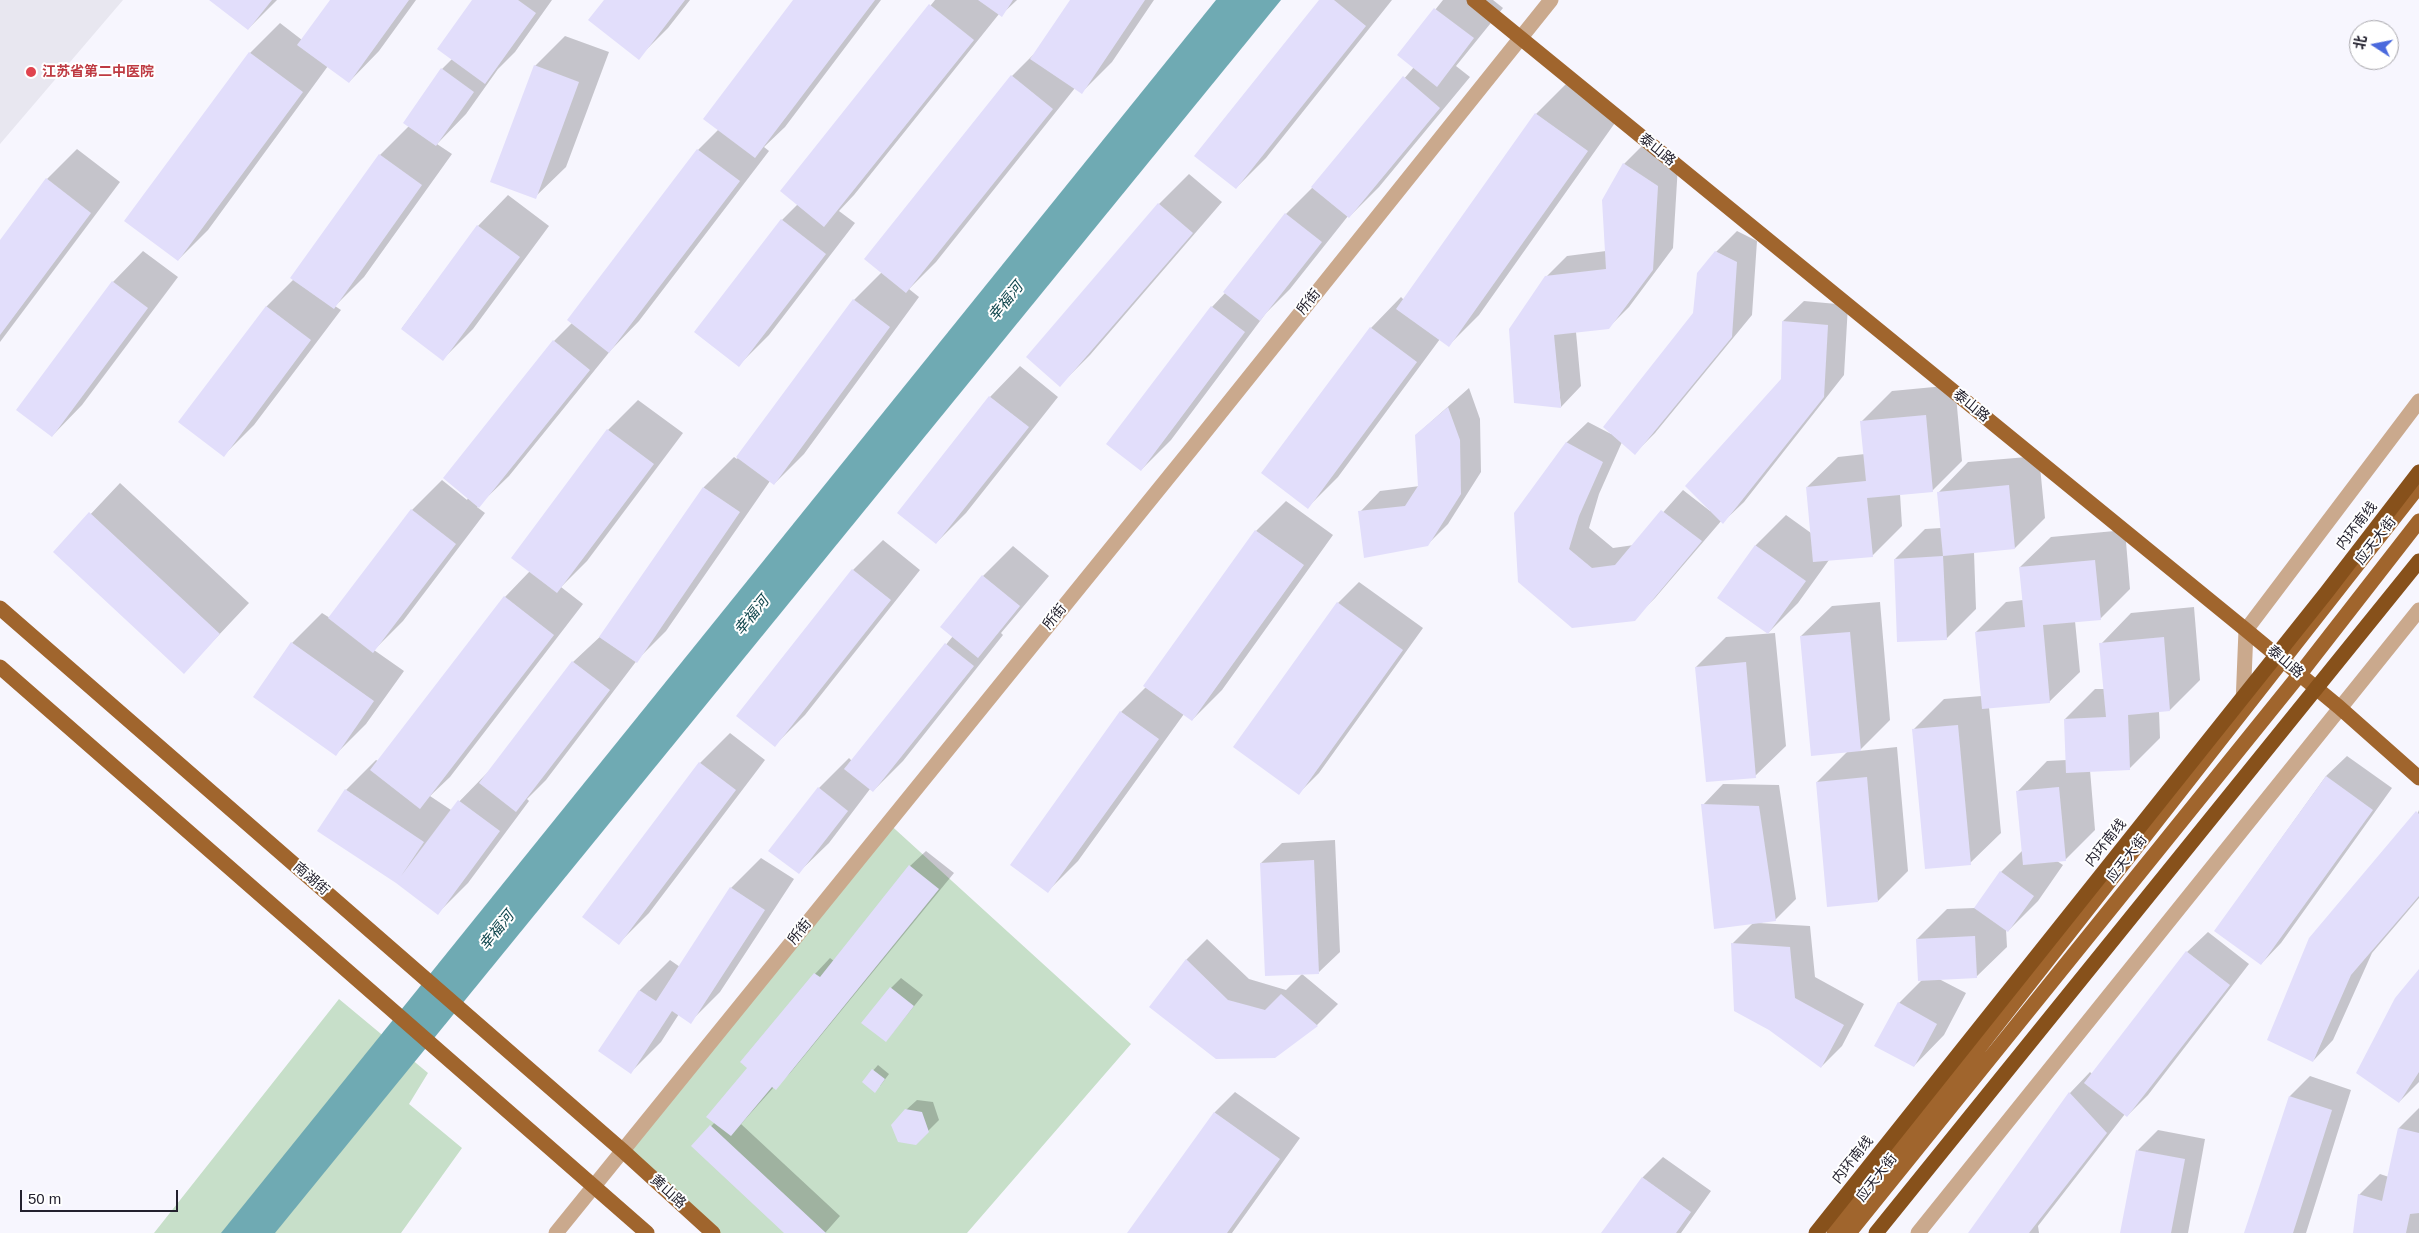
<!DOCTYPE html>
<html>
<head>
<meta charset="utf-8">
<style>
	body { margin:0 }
	#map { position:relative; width:2419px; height:1233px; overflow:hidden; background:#f7f6fe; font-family:Arial,"Noto Sans SC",sans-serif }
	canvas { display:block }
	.north { position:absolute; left:2349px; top:20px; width:50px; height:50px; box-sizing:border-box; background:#fff; border:1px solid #a7a6ab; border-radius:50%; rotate:281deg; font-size:14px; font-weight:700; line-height:20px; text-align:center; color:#23212e }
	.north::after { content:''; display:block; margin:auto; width:18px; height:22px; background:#4a69dd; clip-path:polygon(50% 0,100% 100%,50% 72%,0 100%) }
	.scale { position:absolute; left:20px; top:1190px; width:158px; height:22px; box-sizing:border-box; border:2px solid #23212e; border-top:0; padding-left:6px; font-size:15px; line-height:18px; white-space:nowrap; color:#23212e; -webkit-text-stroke:4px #fff; paint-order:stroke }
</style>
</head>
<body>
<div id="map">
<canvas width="2419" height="1233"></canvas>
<div class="north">北</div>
<div class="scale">50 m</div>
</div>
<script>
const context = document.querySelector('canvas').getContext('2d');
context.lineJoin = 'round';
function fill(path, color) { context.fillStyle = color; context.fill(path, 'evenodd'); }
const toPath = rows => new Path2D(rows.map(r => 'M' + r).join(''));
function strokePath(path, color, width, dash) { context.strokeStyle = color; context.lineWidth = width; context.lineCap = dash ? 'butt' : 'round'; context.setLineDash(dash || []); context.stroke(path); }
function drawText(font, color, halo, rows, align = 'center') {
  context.font = font + ' Arial,"Noto Sans SC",sans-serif'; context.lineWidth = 4; context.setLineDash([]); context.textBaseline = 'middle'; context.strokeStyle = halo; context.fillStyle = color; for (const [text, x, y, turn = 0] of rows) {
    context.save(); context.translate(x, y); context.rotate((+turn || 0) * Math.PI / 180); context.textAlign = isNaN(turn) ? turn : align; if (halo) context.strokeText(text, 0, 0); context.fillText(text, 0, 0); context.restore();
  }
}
fill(toPath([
	[0,0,123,0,0,144]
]), '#e8e7f0');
fill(toPath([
	[885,820,1131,1044,967,1233,713,1233,623,1151],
	[339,999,428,1073,409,1104,462,1148,401,1233,154,1233]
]), '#c7dfc9');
fill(toPath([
	[1216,0,1281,0,275,1233,221,1233]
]), '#6faab3');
fill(toPath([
	[211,0,277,0,248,29],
	[331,0,416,0,379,51,349,82,328,66,208,230,178,260,250,53,280,23,302,40],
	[474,0,552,0,515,52,498,69,466,114,437,144,452,154,364,277,335,306,341,310,254,425,224,455,266,307,294,279,292,278,380,155,409,126,442,69,452,59],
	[606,0,690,0,668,28,638,58],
	[795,0,881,0,785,127,764,147,769,151,639,321,611,350,509,476,477,507,485,513,403,621,374,650,404,671,366,724,336,754,292,643,322,613,330,618,412,510,442,480,467,500,468,498,554,341,572,323,569,320,698,150,719,129],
	[935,0,1017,0,1001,15,999,14,854,195,839,211,855,223,769,335,739,365,782,220,798,204,782,191],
	[1071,0,1154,0,1112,62,1082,92,1075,88,936,262,909,289,919,297,804,454,774,484,770,481,666,631,638,659,546,780,527,799,529,801,468,883,438,913,397,882,346,790,376,760,378,761,505,597,530,571,608,430,638,400,683,433,587,561,561,587,583,604,450,777,430,796,451,810,489,771,573,662,604,633,704,487,734,457,737,459,854,300,882,272,1012,76,1038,50],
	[1321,0,1392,0,1266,158,1236,188],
	[1443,0,1493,0,1503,8,1456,66,1470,77,1379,187,1349,217,1348,216,1290,289,1266,313,1171,440,1141,470,1212,307,1226,292,1286,214,1313,187,1414,67,1399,55],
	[565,36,609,52,566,167,535,197,535,66],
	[1566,84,1617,120,1479,315,1449,345,1440,339,1338,477,1308,507,1263,473,1371,328,1401,297,1404,300,1536,114],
	[1645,143,1678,165,1673,248,1629,307,1608,328,1576,332,1581,386,1561,407,1546,277,1567,256,1606,251,1624,164],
	[77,149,120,182,0,342,0,242,47,179],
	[1189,174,1222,202,1090,355,1060,385,1027,357,1159,204],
	[508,195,549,226,473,329,443,359,402,328,478,226],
	[1737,231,1757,241,1752,315,1655,433,1635,453,1622,442,1599,494,1589,528,1613,548,1634,545,1683,490,1710,511,1782,379,1783,321,1804,301,1848,305,1844,375,1744,502,1723,522,1722,520,1655,598,1634,619,1515,513,1567,442,1588,422,1611,434,1694,314,1716,252],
	[143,251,178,277,82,405,52,436,18,410,113,282],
	[1020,366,1058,397,966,513,936,543,899,513,990,397],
	[1955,385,1962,461,1932,491,1900,494,1902,526,1872,556,1829,560,1798,603,1768,633,1719,597,1756,545,1786,515,1811,533,1807,487,1838,457,1865,454,1862,421,1892,391],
	[1469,388,1480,419,1481,472,1448,524,1427,545,1360,512,1380,491,1420,486,1416,435],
	[2039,456,2045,518,2015,548,1974,552,1976,609,1946,639,1895,559,1925,529,1941,528,1938,493,1968,462],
	[120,483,249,603,184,672,55,552],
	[1286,501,1333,535,1222,690,1192,720,1184,714,1078,861,1048,891,1121,712,1146,687,1256,531],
	[2125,530,2130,589,2100,619,2075,621,2080,672,2049,702,1989,707,2001,833,1970,863,1914,729,1944,699,1982,696,1976,632,2006,602,2023,600,2020,567,2051,537],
	[883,540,920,570,805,715,775,745,853,570],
	[1013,546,1049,576,1001,633,1003,635,903,761,873,791,870,789,829,843,798,873,819,788,849,758,852,761,953,636,983,576],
	[1359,582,1423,628,1319,773,1299,793,1338,603],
	[1880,602,1890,720,1859,751,1897,747,1908,871,1878,901,1817,782,1848,751,1801,636,1832,606],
	[2194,607,2200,680,2170,710,2159,711,2160,738,2130,768,2090,770,2095,830,2065,860,2057,861,2063,865,2038,901,2008,931,2006,929,2007,947,1976,977,1939,979,1966,993,1944,1035,1914,1066,1899,1003,1922,980,1917,939,1947,909,1975,908,2001,872,2023,850,2017,792,2047,761,2067,760,2065,719,2095,689,2105,689,2101,644,2131,613],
	[1775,633,1786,746,1755,776,1696,667,1726,637],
	[730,733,765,760,649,913,619,943,700,763],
	[2347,756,2392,788,2281,943,2261,964,2215,931,2326,776],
	[1723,784,1779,785,1796,899,1775,920,1758,923,1810,926,1815,977,1864,1004,1842,1046,1821,1067,1732,944,1753,923,1703,805],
	[2419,810,2419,898,2372,953,2333,1040,2313,1061],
	[1335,840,1340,952,1319,972,1261,863,1282,843],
	[926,851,954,873,791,1072,775,1088,774,1087,741,1124,840,1216,825,1233,786,1233,693,1146,715,1122,749,1068,741,1062,815,974,830,958,834,961,910,866],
	[761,858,794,879,720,992,690,1022,679,1014,661,1042,631,1072,600,1051,640,990,670,960,680,967,731,888],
	[2208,932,2249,964,2148,1095,2127,1116,2125,1114,2038,1226,2039,1233,1969,1233,2070,1093,2090,1072,2092,1074,2187,952],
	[1207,939,1249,979,1286,990,1302,974,1338,1004,1317,1025,1274,1057,1186,960],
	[2419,971,2419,1082,2399,1102],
	[901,978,923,995,886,1041,891,988],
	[878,1065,889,1074,880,1086,863,1082],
	[2310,1076,2351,1090,2306,1233,2246,1233,2290,1096],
	[1235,1092,1300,1138,1232,1233,1129,1233,1215,1112],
	[917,1100,933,1102,939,1120,916,1143,906,1110],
	[2419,1108,2419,1233,2354,1233,2359,1195,2380,1174,2389,1177,2399,1128],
	[2158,1130,2205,1139,2188,1233,2122,1233,2138,1150],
	[1663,1157,1711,1191,1681,1233,1603,1233,1643,1177]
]), '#0003');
fill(toPath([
	[209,0,272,0,248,30],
	[330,0,409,0,349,83,297,45],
	[472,0,518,0,536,13,485,84,437,49],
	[604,0,685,0,639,60,588,20],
	[793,0,875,0,755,158,703,119],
	[978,0,1013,0,1002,17],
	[1070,0,1145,0,1082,94,1030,59],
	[1319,0,1334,0,1366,26,1236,189,1194,156],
	[929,4,974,40,824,227,780,191],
	[1434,8,1474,38,1437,87,1397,55],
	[249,52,303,92,178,261,124,221],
	[534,65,579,82,536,199,490,182],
	[441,68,474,92,436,146,403,123],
	[1011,75,1053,109,906,293,864,259],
	[1403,76,1440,108,1349,218,1311,187],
	[1535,113,1588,151,1449,347,1396,309],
	[697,149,740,181,609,353,567,320],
	[379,154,422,185,334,309,290,278],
	[1623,163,1658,186,1653,270,1609,329,1554,335,1561,408,1514,403,1509,329,1545,276,1606,269,1602,200],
	[46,178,91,213,0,335,0,240],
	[1158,203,1193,233,1060,387,1026,357],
	[1285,213,1322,242,1260,321,1223,292],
	[781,219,826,254,739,367,694,332],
	[477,225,520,257,443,361,401,329],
	[1715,251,1737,262,1732,337,1635,455,1603,427,1693,313,1697,273],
	[112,281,148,308,52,437,16,410],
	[853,299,890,327,774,485,736,457],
	[266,306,311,340,224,457,178,422],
	[1211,306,1245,332,1141,471,1106,444],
	[1782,321,1828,325,1824,397,1723,524,1685,486,1781,379],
	[1370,327,1417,362,1308,509,1261,473],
	[553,340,590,370,479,508,443,478],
	[989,396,1029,427,936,544,897,513],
	[1448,407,1460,440,1461,494,1428,546,1364,558,1358,511,1405,506,1418,486,1415,435],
	[1926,415,1933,492,1867,498,1873,557,1813,562,1806,487,1866,481,1860,421],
	[607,429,654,464,557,593,511,558],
	[1566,442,1603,462,1579,516,1569,549,1592,568,1615,565,1661,510,1702,541,1635,621,1572,628,1518,582,1514,513],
	[2009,485,2015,549,1943,556,1937,492],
	[703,487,740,512,637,663,599,637],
	[411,509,456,544,373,653,328,618],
	[89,512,220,634,184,674,53,552],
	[1255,530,1304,565,1192,721,1143,686],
	[1755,545,1806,581,1768,634,1717,598],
	[1943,556,1947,640,1897,642,1894,559],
	[2095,560,2101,620,2043,625,2050,703,1982,709,1975,632,2025,627,2019,567],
	[852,569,891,600,775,747,736,716],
	[982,575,1020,606,978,658,940,627],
	[504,596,554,635,420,809,370,770],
	[1337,602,1403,650,1299,795,1233,747],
	[1850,632,1861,751,1811,756,1800,636],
	[2164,637,2170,711,2128,715,2130,770,2066,773,2064,719,2106,717,2099,643],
	[291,642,374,701,336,756,253,697],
	[945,643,974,666,873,792,844,769],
	[572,661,610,690,516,812,479,783],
	[1746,662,1756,778,1706,782,1695,667],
	[1120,711,1159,739,1048,893,1010,865],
	[1958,725,1971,865,1925,869,1912,729],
	[699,762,736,790,619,945,582,917],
	[2326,776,2373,810,2261,965,2214,931],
	[1867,777,1878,902,1827,907,1816,782],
	[818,787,848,811,799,874,768,851],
	[2059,787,2066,861,2023,865,2016,791],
	[345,789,424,842,401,876,458,800,500,831,438,915,396,883,317,831],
	[1701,804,1759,806,1776,921,1714,929],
	[2416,811,2419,814,2419,896,2351,975,2313,1062,2267,1040,2309,938],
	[1314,860,1319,974,1265,976,1260,863],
	[909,865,939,889,776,1090,772,1087,731,1136,706,1117,747,1068,740,1062,814,973,820,977],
	[2000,871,2034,896,2008,932,1974,908],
	[730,887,765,910,691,1024,672,1011,631,1074,598,1051,639,990,656,1001],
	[1975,936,1977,978,1918,981,1916,939],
	[1731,943,1790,947,1795,998,1844,1025,1821,1068,1769,1030,1734,1011],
	[2186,951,2230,985,2127,1117,2084,1083],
	[1186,959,1228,1000,1265,1010,1281,994,1318,1026,1275,1058,1216,1059,1149,1007],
	[2419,969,2419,1072,2399,1103,2356,1073,2395,998],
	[890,987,914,1006,886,1042,861,1023],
	[1898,1002,1937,1024,1914,1067,1874,1046],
	[872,1069,885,1079,875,1093,862,1082],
	[2069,1092,2107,1133,2029,1233,1968,1233],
	[2289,1096,2332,1110,2293,1233,2244,1233],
	[905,1109,922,1112,929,1132,916,1145,898,1142,891,1125],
	[1214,1112,1280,1159,1227,1233,1127,1233],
	[710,1125,826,1233,784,1233,691,1146],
	[2398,1128,2419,1133,2419,1213,2410,1214,2406,1233,2353,1233,2358,1194,2382,1201],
	[2136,1150,2185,1159,2171,1233,2120,1233],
	[1642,1177,1691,1212,1676,1233,1601,1233]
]), '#e2defb');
strokePath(toPath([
	[2243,704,2246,630,2419,401],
	[556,1233,1193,447,1551,0],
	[1918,1233,2419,610]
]), '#caa98d', 15);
strokePath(toPath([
	[1474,0,2246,630,2339,707,2419,778],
	[0,608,623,1151,713,1233],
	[0,667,647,1233],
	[1834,1233,2419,486],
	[1849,1233,2300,674,2419,521]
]), '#a0652d', 15);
strokePath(toPath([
	[1816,1233,2326,593,2419,472],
	[1876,1233,2419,561]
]), '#87511b', 15);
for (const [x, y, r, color] of [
	[31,72,6,"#e0444e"]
]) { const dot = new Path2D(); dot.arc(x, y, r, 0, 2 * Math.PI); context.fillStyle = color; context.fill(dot); strokePath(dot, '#fff', 2); }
drawText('bold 14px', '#be3a42', '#fff', [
	["江苏省第二中医院",42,72]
], 'left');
drawText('14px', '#23212e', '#fff', [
	["泰山路",1657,150,39],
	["所街",1309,302,-51],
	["泰山路",1971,406,39],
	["内环南线",2357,526,-52],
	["应天大街",2376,541,-52],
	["所街",1055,617,-51],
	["泰山路",2285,662,40],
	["内环南线",2106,843,-51],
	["应天大街",2127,859,-52],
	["南湖街",311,879,41],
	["所街",800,932,-51],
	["内环南线",1853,1160,-51],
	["应天大街",1877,1178,-52],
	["黄山路",668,1192,42]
]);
drawText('italic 15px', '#10464d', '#fff', [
	["幸福河",1006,302,-51],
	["幸福河",752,616,-51],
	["幸福河",497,931,-51]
]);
</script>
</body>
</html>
